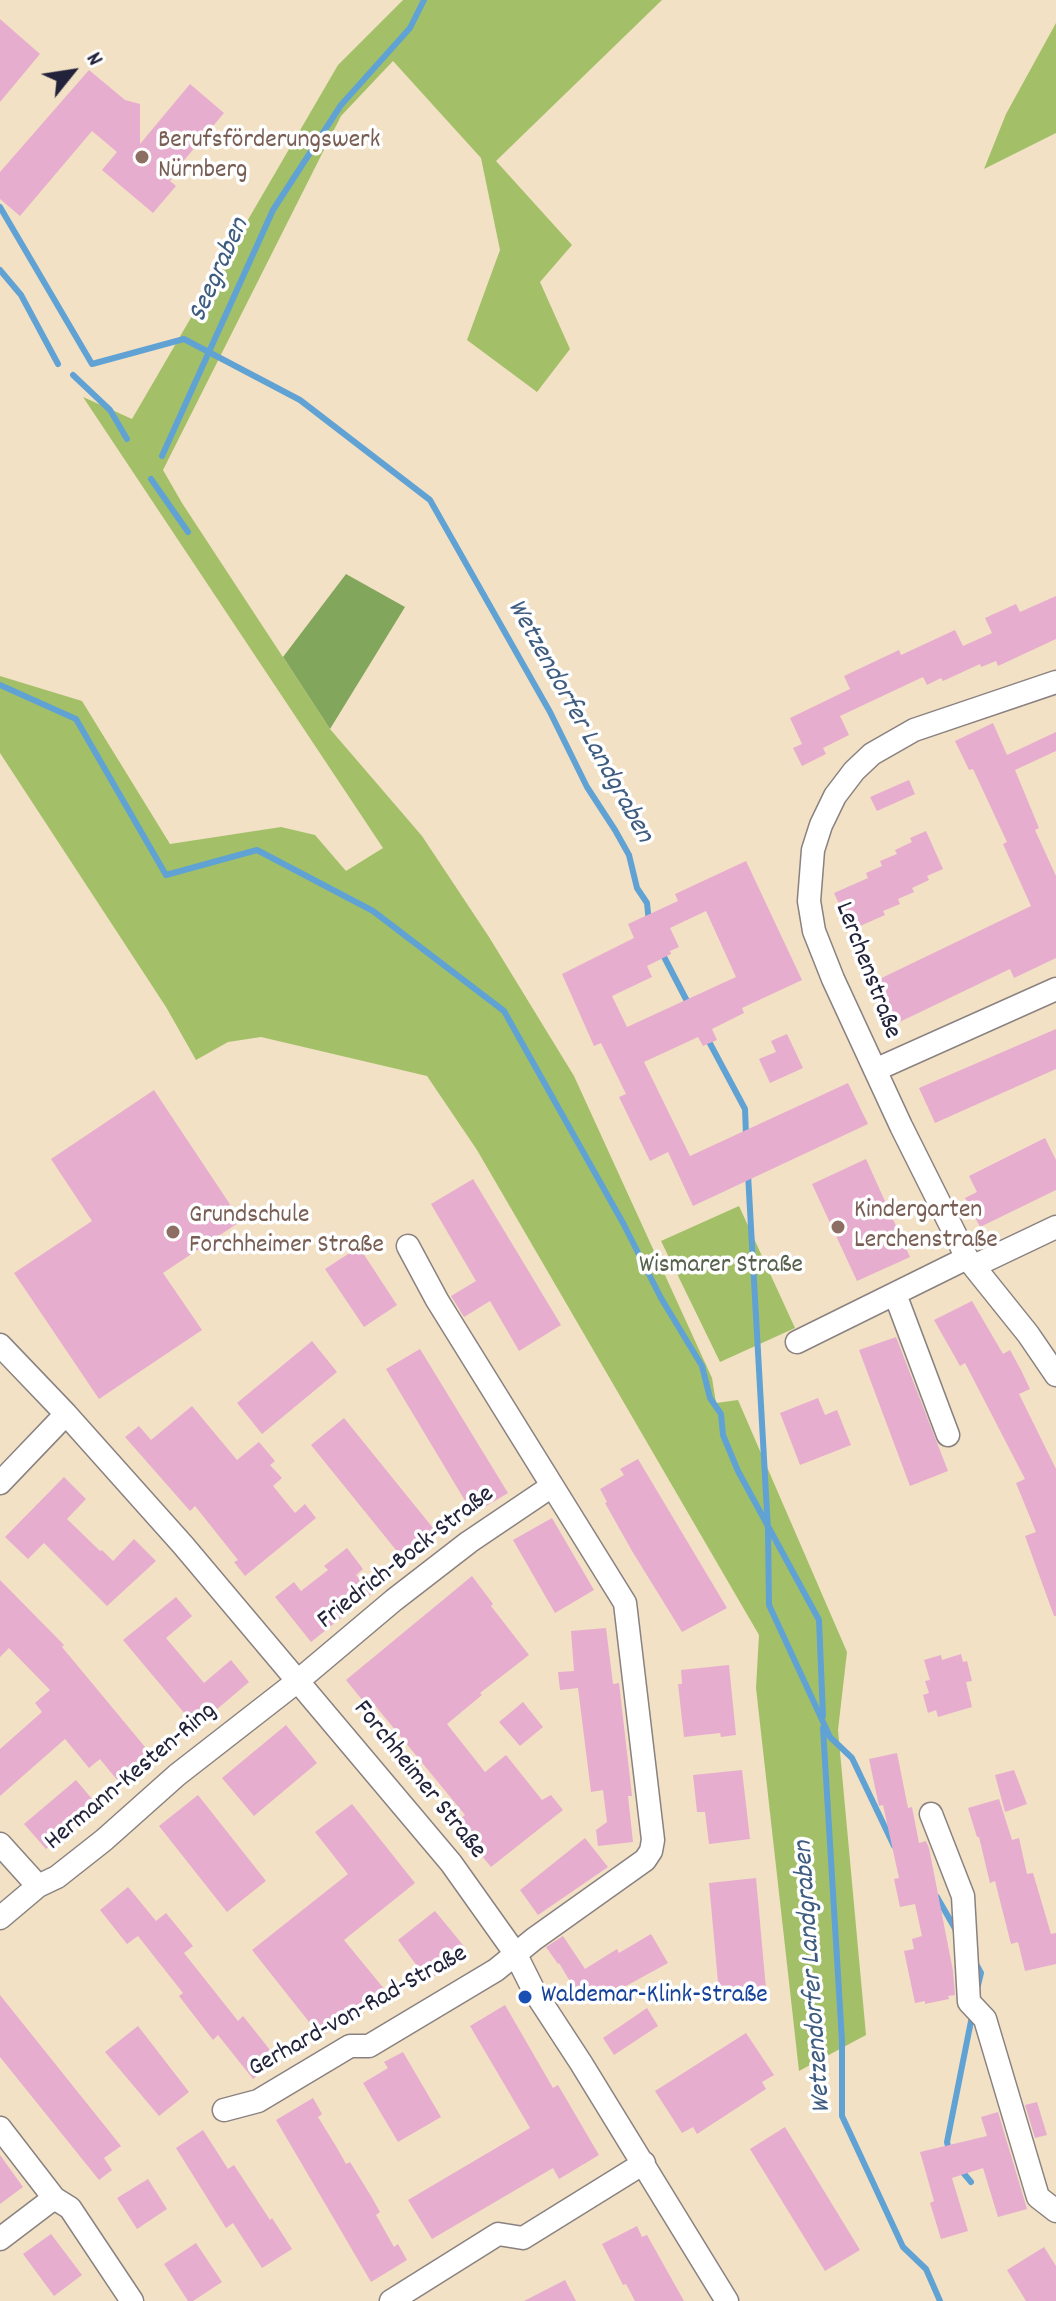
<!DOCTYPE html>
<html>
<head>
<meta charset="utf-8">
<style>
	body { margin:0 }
	#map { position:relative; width:1056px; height:2301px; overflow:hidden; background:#f2e1c5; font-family:Dekko,sans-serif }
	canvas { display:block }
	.north { position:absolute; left:32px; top:32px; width:80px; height:80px; -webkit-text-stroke:6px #fff; paint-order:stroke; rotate:60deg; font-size:22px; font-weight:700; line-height:32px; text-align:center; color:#22223b }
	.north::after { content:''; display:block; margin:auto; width:28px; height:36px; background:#22223b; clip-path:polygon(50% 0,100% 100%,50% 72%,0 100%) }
</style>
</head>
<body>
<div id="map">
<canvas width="1056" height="2301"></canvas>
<div class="north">N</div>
</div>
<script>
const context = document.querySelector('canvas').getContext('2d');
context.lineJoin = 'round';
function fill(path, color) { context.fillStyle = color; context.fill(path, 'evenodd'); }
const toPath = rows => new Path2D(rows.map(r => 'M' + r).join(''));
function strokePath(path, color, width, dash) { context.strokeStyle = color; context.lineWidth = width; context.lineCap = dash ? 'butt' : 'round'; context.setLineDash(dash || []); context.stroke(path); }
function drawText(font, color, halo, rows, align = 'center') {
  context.font = font + ' Dekko,sans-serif'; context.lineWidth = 7; context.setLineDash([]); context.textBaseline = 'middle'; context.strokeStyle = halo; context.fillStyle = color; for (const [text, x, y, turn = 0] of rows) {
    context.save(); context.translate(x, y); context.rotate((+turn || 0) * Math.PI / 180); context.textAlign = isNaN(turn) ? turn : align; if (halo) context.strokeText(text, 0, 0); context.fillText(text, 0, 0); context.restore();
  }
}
fill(toPath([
	[403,0,662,0,496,161,572,245,540,282,570,349,537,392,467,340,500,250,481,158,393,61,341,116,163,470,182,503,330,729,422,836,489,937,574,1076,712,1378,716,1403,738,1400,847,1652,838,1730,866,2035,799,2071,756,1688,759,1635,477,1150,427,1076,261,1037,228,1042,196,1060,166,1007,0,753,0,676,82,701,170,844,281,827,315,835,346,871,383,848,83,397,132,419,338,65],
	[1056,23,1056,133,984,169,1006,114],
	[739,1206,795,1328,720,1362,661,1241]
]), '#a3c068');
fill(toPath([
	[346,574,405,607,330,729,283,657]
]), '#82a65c');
strokePath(toPath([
	[0,207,92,364,184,339,300,400,430,500,550,712,587,787,615,830,629,855,637,888,647,903,649,923],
	[0,270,21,295,58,364],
	[73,375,110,410,127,439],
	[162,456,273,210,341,105,410,28,424,0],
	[151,479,188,532],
	[0,685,76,719,166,875,257,850,373,911,504,1011,623,1223,661,1298,702,1366,710,1398,721,1414,723,1435,738,1471,819,1620,823,1716],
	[661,951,689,1005],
	[706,1036,745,1109,746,1135],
	[748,1174,768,1530,769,1605,830,1737,852,1758,894,1846],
	[823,1728,842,2041,842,2116,903,2247,926,2269,940,2301],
	[937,1897,957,1932],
	[975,1962,981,1973,977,1989],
	[949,2150,947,2142,972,2016],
	[960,2169,971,2182]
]), '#60a2d4', 6);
fill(toPath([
	[0,19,40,54,0,102],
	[89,70,125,100,140,104,140,144,190,84,224,113,175,171,176,173,170,181,176,186,153,213,102,170,117,152,92,131,20,216,0,199,0,172],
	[1056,596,1056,639,998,666,996,661,981,667,980,664,943,681,941,678,927,685,923,677,840,716,849,735,823,748,826,754,802,766,793,748,802,744,790,718,850,689,844,676,899,650,901,655,955,630,963,646,992,633,985,618,1016,604,1020,612],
	[993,723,1007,755,1056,732,1056,751,1015,770,1039,828,1035,830,1056,876,1056,958,1014,978,1010,969,887,1028,867,985,1031,906,1003,844,1007,842,973,769,969,770,955,741],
	[909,780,915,794,877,811,870,797],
	[926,831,943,869,927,876,929,880,912,888,914,892,898,899,900,904,883,911,885,915,851,930,834,893,868,878,866,873,882,866,880,861,897,854,895,850,912,842,910,838],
	[746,861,802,980,742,1008,744,1013,712,1029,717,1040,703,1046,698,1037,644,1062,690,1156,848,1083,868,1124,693,1206,668,1152,650,1161,619,1097,626,1094,601,1043,594,1046,562,974,634,938,628,924,678,901,675,894],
	[706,911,736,977,627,1027,612,996,652,977,647,966,671,954,670,951,679,947,670,928],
	[1056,1029,1056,1069,935,1123,919,1088],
	[787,1034,803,1068,770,1083,759,1059,776,1052,771,1041],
	[154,1090,241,1221,163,1273,202,1330,99,1399,14,1273,92,1221,51,1159],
	[1045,1138,1056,1160,1056,1190,980,1227,965,1198,977,1192,969,1176],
	[866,1159,910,1257,857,1281,812,1184],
	[473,1179,561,1325,519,1351,490,1301,464,1317,451,1296,476,1281,431,1204],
	[359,1247,397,1305,364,1327,325,1269],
	[972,1301,1003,1354,1010,1350,1021,1370,1030,1389,1019,1394,1056,1469,1056,1616,1054,1616,1025,1536,1036,1532,1016,1483,1025,1479,965,1363,960,1366,934,1320],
	[896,1337,948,1471,910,1486,859,1350],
	[312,1341,337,1372,262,1434,237,1403],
	[420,1349,508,1493,473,1514,386,1369],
	[818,1398,825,1415,837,1410,851,1445,800,1465,780,1413],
	[192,1406,237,1460,259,1442,275,1461,270,1465,282,1478,273,1486,295,1513,305,1504,316,1518,245,1576,234,1562,238,1560,195,1506,190,1511,125,1437,139,1426,151,1440],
	[344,1418,433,1528,400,1555,311,1445],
	[638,1459,727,1608,682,1632,632,1551,605,1503,607,1502,600,1489,624,1475,620,1469],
	[64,1477,86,1499,67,1519,100,1551,102,1550,113,1561,134,1539,156,1561,107,1606,44,1543,28,1559,5,1537],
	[552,1518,594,1590,555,1613,513,1540],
	[347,1548,363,1569,356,1575,371,1594,311,1642,275,1597,294,1582,301,1591,328,1570,324,1566],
	[472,1576,493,1604,491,1606,529,1655,480,1693,482,1695,447,1724,485,1772,506,1755,542,1800,551,1795,563,1810,491,1867,455,1823,465,1815,373,1703,368,1707,346,1680],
	[0,1580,64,1645,62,1647,155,1759,122,1786,100,1759,89,1768,65,1739,0,1796,0,1749,42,1712,35,1703,50,1690,9,1648,0,1657],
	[176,1597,192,1616,166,1638,204,1683,231,1660,249,1682,196,1727,123,1640],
	[606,1628,613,1684,619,1683,632,1796,628,1796,633,1842,598,1846,596,1830,607,1822,603,1790,591,1792,578,1688,560,1690,558,1672,574,1671,571,1631],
	[961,1654,963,1662,967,1661,972,1681,966,1682,972,1707,938,1717,936,1710,928,1713,923,1695,929,1693,925,1681,930,1680,924,1660,941,1655,942,1660],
	[729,1665,736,1735,721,1737,720,1733,684,1737,678,1684,682,1684,681,1670],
	[523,1702,543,1727,520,1746,499,1722],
	[286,1725,317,1763,254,1816,222,1778],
	[897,1753,908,1808,912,1807,919,1843,926,1841,929,1848,953,1971,955,1995,948,1996,949,1999,925,2004,925,2001,915,2003,904,1951,914,1949,912,1939,922,1936,915,1904,900,1907,894,1879,899,1878,883,1805,879,1806,869,1759],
	[742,1770,750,1839,709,1844,705,1812,697,1812,693,1775],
	[1014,1770,1027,1804,1005,1812,995,1775],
	[76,1780,98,1806,46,1849,24,1824],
	[198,1795,266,1881,227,1912,159,1826],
	[999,1799,1012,1840,1019,1838,1027,1874,1033,1873,1051,1934,1056,1933,1056,1964,1025,1971,1018,1942,1011,1944,995,1881,990,1883,979,1837,977,1837,968,1808],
	[352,1804,415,1883,344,1940,390,1996,374,2009,367,2001,321,2037,252,1950,348,1874,315,1832],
	[585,1838,608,1867,538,1915,520,1890],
	[756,1878,766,1989,719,1993,709,1883],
	[128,1887,156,1921,166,1913,193,1946,184,1953,238,2021,243,2016,278,2060,253,2079,218,2035,213,2040,179,1996,183,1993,138,1936,127,1944,100,1910],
	[435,1911,467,1950,428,1981,398,1940],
	[651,1934,668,1963,604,1998,597,1987,580,1998,559,1963,558,1964,546,1947,563,1936,585,1969,617,1949,619,1953],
	[0,1995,121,2146,104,2158,112,2170,99,2180,0,2057],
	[505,2005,553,2088,558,2085,599,2155,559,2179,553,2168,432,2239,408,2200,530,2128,470,2026],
	[647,2008,658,2026,614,2055,603,2038],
	[138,2026,189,2092,159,2116,105,2052],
	[746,2033,774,2075,762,2082,766,2089,697,2134,693,2127,682,2133,655,2091],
	[403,2052,441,2117,398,2142,363,2083,388,2068,384,2062],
	[313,2098,322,2114,318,2117,337,2148,346,2164,350,2162,371,2196,380,2212,376,2215,394,2247,398,2244,407,2260,371,2282,276,2120],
	[1037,2102,1047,2135,1035,2138,1025,2105],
	[998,2112,1027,2209,998,2217,983,2168,952,2178,968,2231,941,2239,930,2203,934,2201,920,2152,987,2136,981,2117],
	[785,2127,860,2250,825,2271,750,2149],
	[203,2130,228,2169,234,2165,270,2220,272,2218,292,2249,262,2268,233,2223,226,2228,176,2148],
	[0,2155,23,2187,0,2204],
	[148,2179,167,2209,137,2229,117,2198],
	[637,2226,642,2237,647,2235,684,2301,635,2301,626,2284,623,2285,602,2244],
	[51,2234,82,2275,54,2296,23,2254],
	[196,2243,222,2282,193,2301,188,2301,164,2264],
	[1044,2247,1056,2266,1056,2301,1026,2301,1007,2270],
	[565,2280,576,2301,524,2301]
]), '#e7adce');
const minor = toPath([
	[1056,682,914,730,872,754,854,771,835,796,821,825,813,850,809,901,814,931,833,979,901,1126,967,1258,1028,1334,1056,1375],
	[875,1070,1056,989],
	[974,1266,1056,1227],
	[895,1294,948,1435],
	[797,1342,967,1258],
	[0,1345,66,1414,183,1545,451,1863,515,1953,534,1991,581,2063,727,2301],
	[0,1483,66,1414],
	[931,1814,963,1896,969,2002,985,2019,1038,2197,1056,2211],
	[0,1844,38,1886],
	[0,1918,38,1886,57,1877,104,1840,177,1775,299,1680,394,1600,469,1542,552,1486],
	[224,2110,258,2101,350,2046,369,2046,496,1970,534,1939,645,1860,651,1851,653,1840,625,1603,437,1300,408,1246],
	[0,2128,54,2198],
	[0,2239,54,2198,70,2208,132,2301],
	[391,2301,498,2234,523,2238,644,2163]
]);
strokePath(minor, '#8a8280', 25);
strokePath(minor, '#fff', 22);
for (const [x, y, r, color] of [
	[142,157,8,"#8d6e63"],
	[838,1227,8,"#8d6e63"],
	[173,1232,8,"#8d6e63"],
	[525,1997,8,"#1a4fb4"]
]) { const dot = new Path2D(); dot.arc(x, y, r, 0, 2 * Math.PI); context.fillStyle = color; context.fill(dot); strokePath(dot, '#fff', 3); }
drawText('26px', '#785e54', '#fff', [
	["Berufsförderungswerk",158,142],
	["Nürnberg",158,172],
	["Kindergarten",854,1212],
	["Lerchenstraße",854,1242],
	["Grundschule",189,1217],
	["Forchheimer Straße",189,1247]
], 'left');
drawText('26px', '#22223b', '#fff', [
	["Lerchenstraße",866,971,69],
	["Friedrich-Bock-Straße",407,1559,-38],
	["Hermann-Kesten-Ring",132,1778,-40],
	["Forchheimer Straße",418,1781,51],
	["Gerhard-von-Rad-Straße",359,2013,-29]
]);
drawText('26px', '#56614d', '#fff', [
	["Wismarer Straße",721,1267]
]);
drawText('26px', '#164399', '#fff', [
	["Waldemar-Klink-Straße",541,1997]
], 'left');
drawText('italic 28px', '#3e5c80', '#fff', [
	["Seegraben",221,271,-66],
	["Wetzendorfer Landgraben",578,722,61],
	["Wetzendorfer Landgraben",815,1977,-94]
]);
</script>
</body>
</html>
